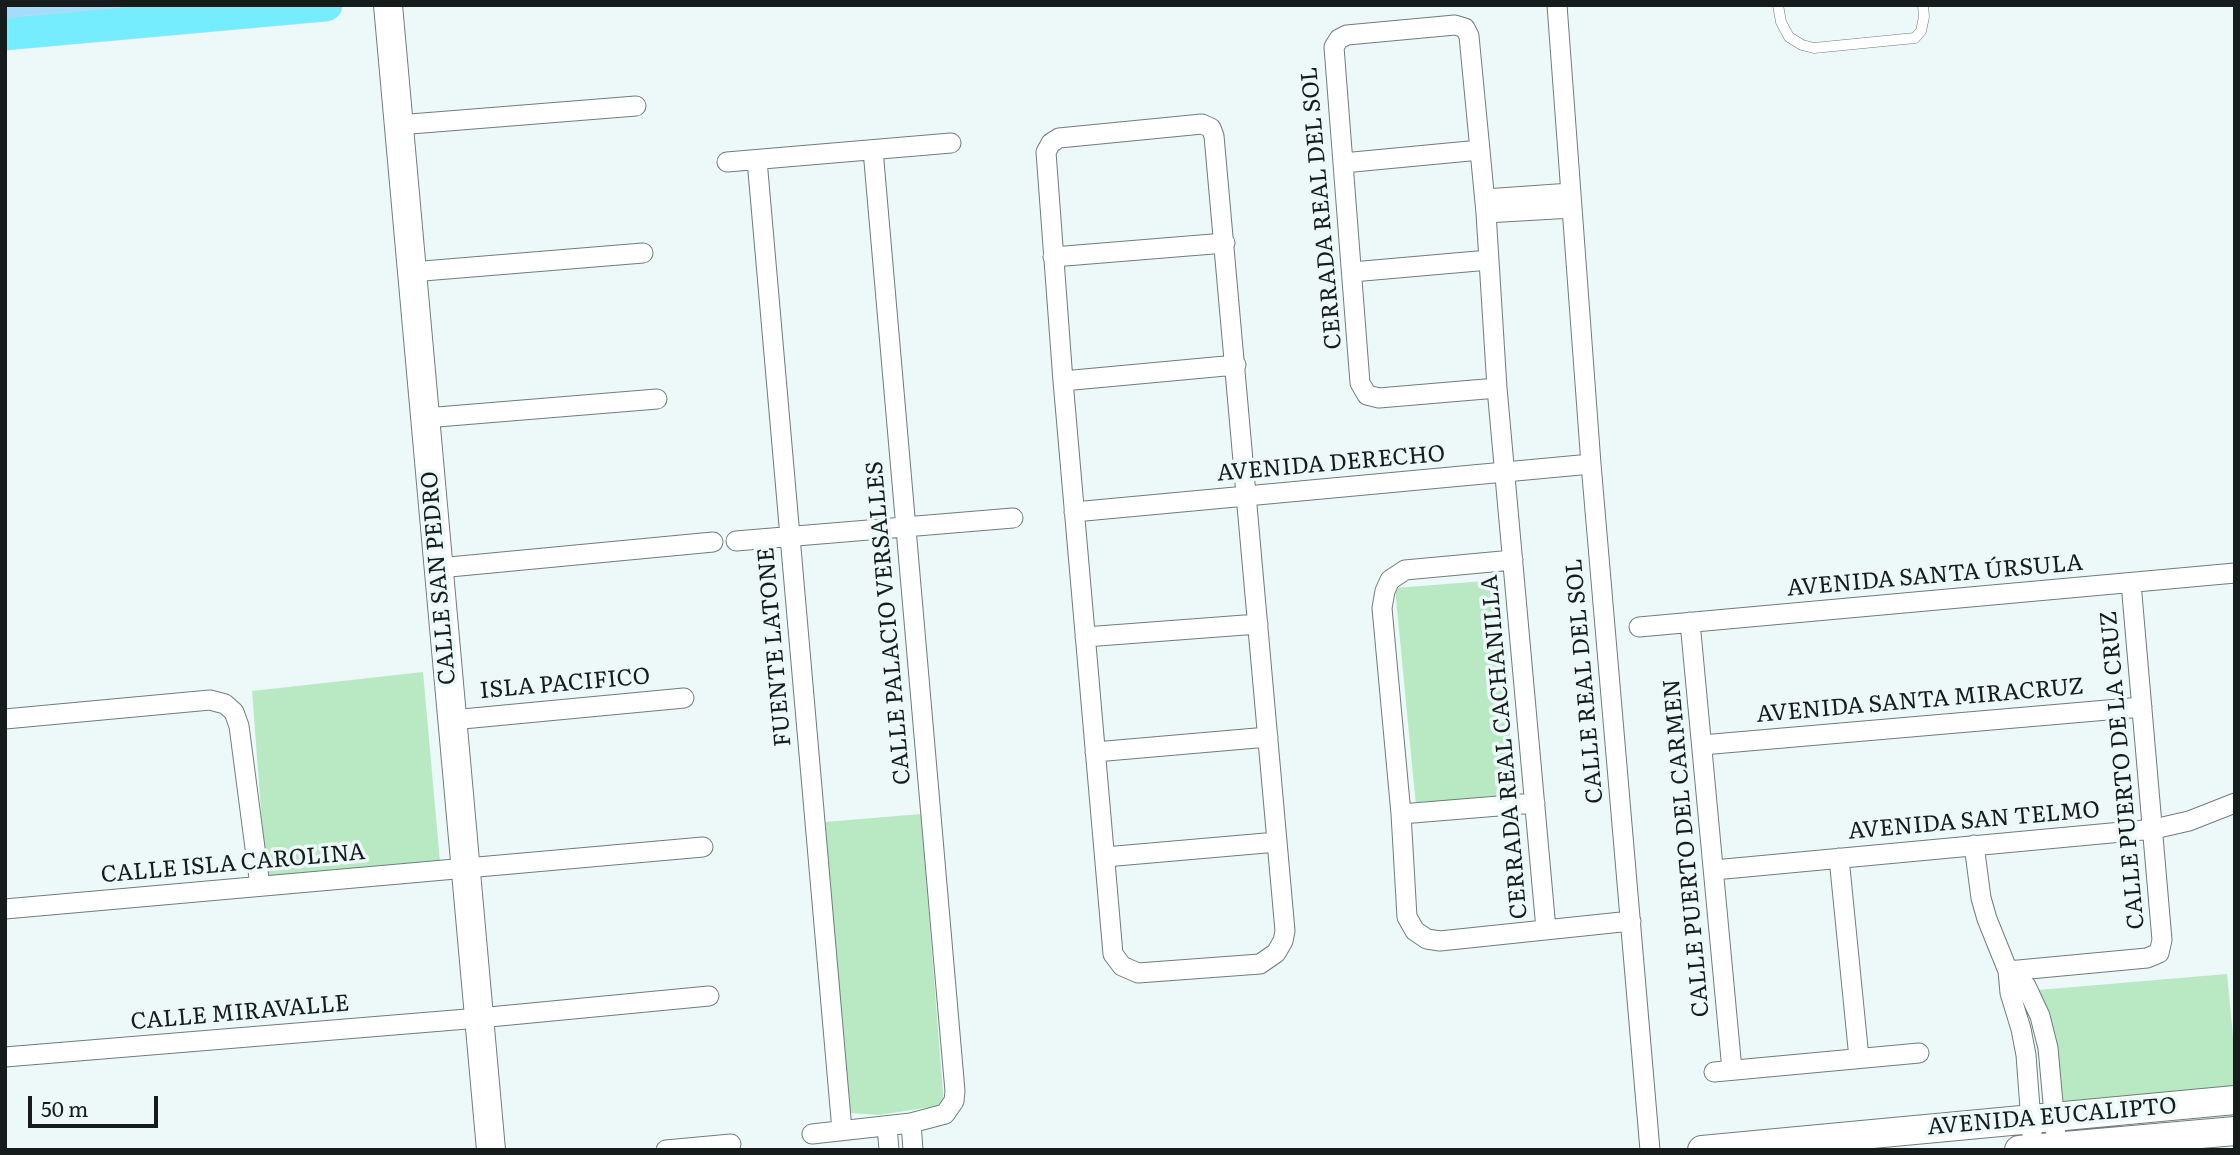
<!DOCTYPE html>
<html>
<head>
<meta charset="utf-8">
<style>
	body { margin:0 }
	#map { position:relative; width:2240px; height:1155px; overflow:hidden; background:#ecf9f8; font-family:Literata,serif }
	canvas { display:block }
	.frame { position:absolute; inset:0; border:7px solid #161b1b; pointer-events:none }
	.scale { position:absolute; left:28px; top:1096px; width:130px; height:32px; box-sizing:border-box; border:4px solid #161b1b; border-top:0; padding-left:9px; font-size:21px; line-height:24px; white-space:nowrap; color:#161b1b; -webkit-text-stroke:5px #ecf9f8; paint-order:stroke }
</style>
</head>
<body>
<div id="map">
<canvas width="2240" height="1155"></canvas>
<div class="frame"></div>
<div class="scale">50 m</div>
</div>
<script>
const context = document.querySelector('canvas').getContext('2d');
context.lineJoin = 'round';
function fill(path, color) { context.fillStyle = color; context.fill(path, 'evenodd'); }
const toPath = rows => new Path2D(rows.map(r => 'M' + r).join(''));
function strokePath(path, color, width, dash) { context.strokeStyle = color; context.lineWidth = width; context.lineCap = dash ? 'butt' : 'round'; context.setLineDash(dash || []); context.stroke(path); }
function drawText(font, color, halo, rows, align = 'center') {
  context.font = font + ' Literata,serif'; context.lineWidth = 7; context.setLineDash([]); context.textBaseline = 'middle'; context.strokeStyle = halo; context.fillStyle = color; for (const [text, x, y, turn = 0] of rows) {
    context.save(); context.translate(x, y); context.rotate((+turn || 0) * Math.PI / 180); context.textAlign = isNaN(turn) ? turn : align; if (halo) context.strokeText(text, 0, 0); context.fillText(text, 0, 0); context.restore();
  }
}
fill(toPath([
	[1497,580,1515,795,1416,806,1395,588],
	[423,672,440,862,266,876,252,691],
	[921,814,944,1105,879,1115,850,1113,825,822],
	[2227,974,2235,1057,2235,1094,2082,1111,2062,1102,2058,1056,2038,990]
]), '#b8e9c3');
strokePath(toPath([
	[5,18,147,5]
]), '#a4dcfc', 32);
const lane = toPath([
	[1778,5,1781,22,1789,37,1802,45,1814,48,1915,38,1921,31,1924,17,1923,5]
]);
const street = toPath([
	[1557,5,1591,464,1650,1150],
	[1202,124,1211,128,1214,136,1285,931,1283,941,1276,953,1260,964,1138,973,1122,966,1113,954,1063,381,1046,152,1051,143,1059,138,1202,124],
	[398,125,636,106],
	[757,160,842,1130],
	[727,162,951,143],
	[1343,163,1480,150],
	[1485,199,1571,193],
	[1486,213,1572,208],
	[1053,257,1225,243],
	[411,272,643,253],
	[1352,272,1489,260],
	[1063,381,1236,365],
	[1497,388,1379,398,1367,395,1360,383,1334,47,1339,39,1347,35,1455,25,1465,28,1469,36,1486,213,1497,388,1546,929],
	[425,418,657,399],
	[1074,512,1591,464],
	[736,541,1013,518],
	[1513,560,1405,570,1390,580,1385,591,1382,608,1401,814,1407,917,1415,931,1427,939,1440,941,1631,921],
	[439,568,713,542],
	[1690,622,1732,1070],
	[1639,627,2235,573],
	[1085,637,1258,624],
	[5,719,210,700,225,704,234,712,239,726,260,886],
	[452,720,684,698],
	[1702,745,2142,707],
	[1095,752,1268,737],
	[1401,814,1535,803],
	[1974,845,1981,898,1987,919,2008,971,2010,993,2021,1029,2026,1055,2033,1148],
	[1105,857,1277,842],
	[1839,858,1859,1058],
	[1714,870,2154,829,2189,821,2235,803],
	[5,909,703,847],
	[2008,971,2147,958,2159,953,2162,940,2131,583],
	[2008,971,2026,986,2040,1016,2048,1048,2057,1147],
	[5,1057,479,1018,709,996],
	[1714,1072,1919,1053],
	[911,1123,913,1150],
	[887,1126,889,1150],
	[812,1134,911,1123,945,1114,954,1101,955,1091,873,150],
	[666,1150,731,1144]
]);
const secondary = toPath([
	[388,5,491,1150],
	[1702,1150,2235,1100],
	[2019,1150,2235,1131]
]);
const primary = toPath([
	[5,34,326,5]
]);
strokePath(lane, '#717c7c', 11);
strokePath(street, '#717c7c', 21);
strokePath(secondary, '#717c7c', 30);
strokePath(primary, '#d5d6d6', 33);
strokePath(lane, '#fff', 10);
strokePath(street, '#fff', 19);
strokePath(secondary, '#fff', 28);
strokePath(primary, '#76ecff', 32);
drawText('23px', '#161b1b', '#ecf9f8', [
	["CERRADA REAL DEL SOL",1322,208,-95],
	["AVENIDA DERECHO",1331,464,-5],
	["AVENIDA SANTA ÚRSULA",1935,576,-5],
	["CALLE SAN PEDRO",439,578,-95],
	["CALLE PALACIO VERSALLES",889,623,-95],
	["FUENTE LATONE",775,647,-95],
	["CALLE REAL DEL SOL",1585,681,-95],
	["ISLA PACIFICO",565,684,-5],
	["AVENIDA SANTA MIRACRUZ",1920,701,-5],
	["CERRADA REAL CACHANILLA",1505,747,-95],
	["CALLE PUERTO DE LA CRUZ",2123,770,-95],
	["AVENIDA SAN TELMO",1974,821,-5],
	["CALLE PUERTO DEL CARMEN",1687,848,-95],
	["CALLE ISLA CAROLINA",233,864,-5],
	["CALLE MIRAVALLE",240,1013,-5],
	["AVENIDA EUCALIPTO",2052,1117,-5]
]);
</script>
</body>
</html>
